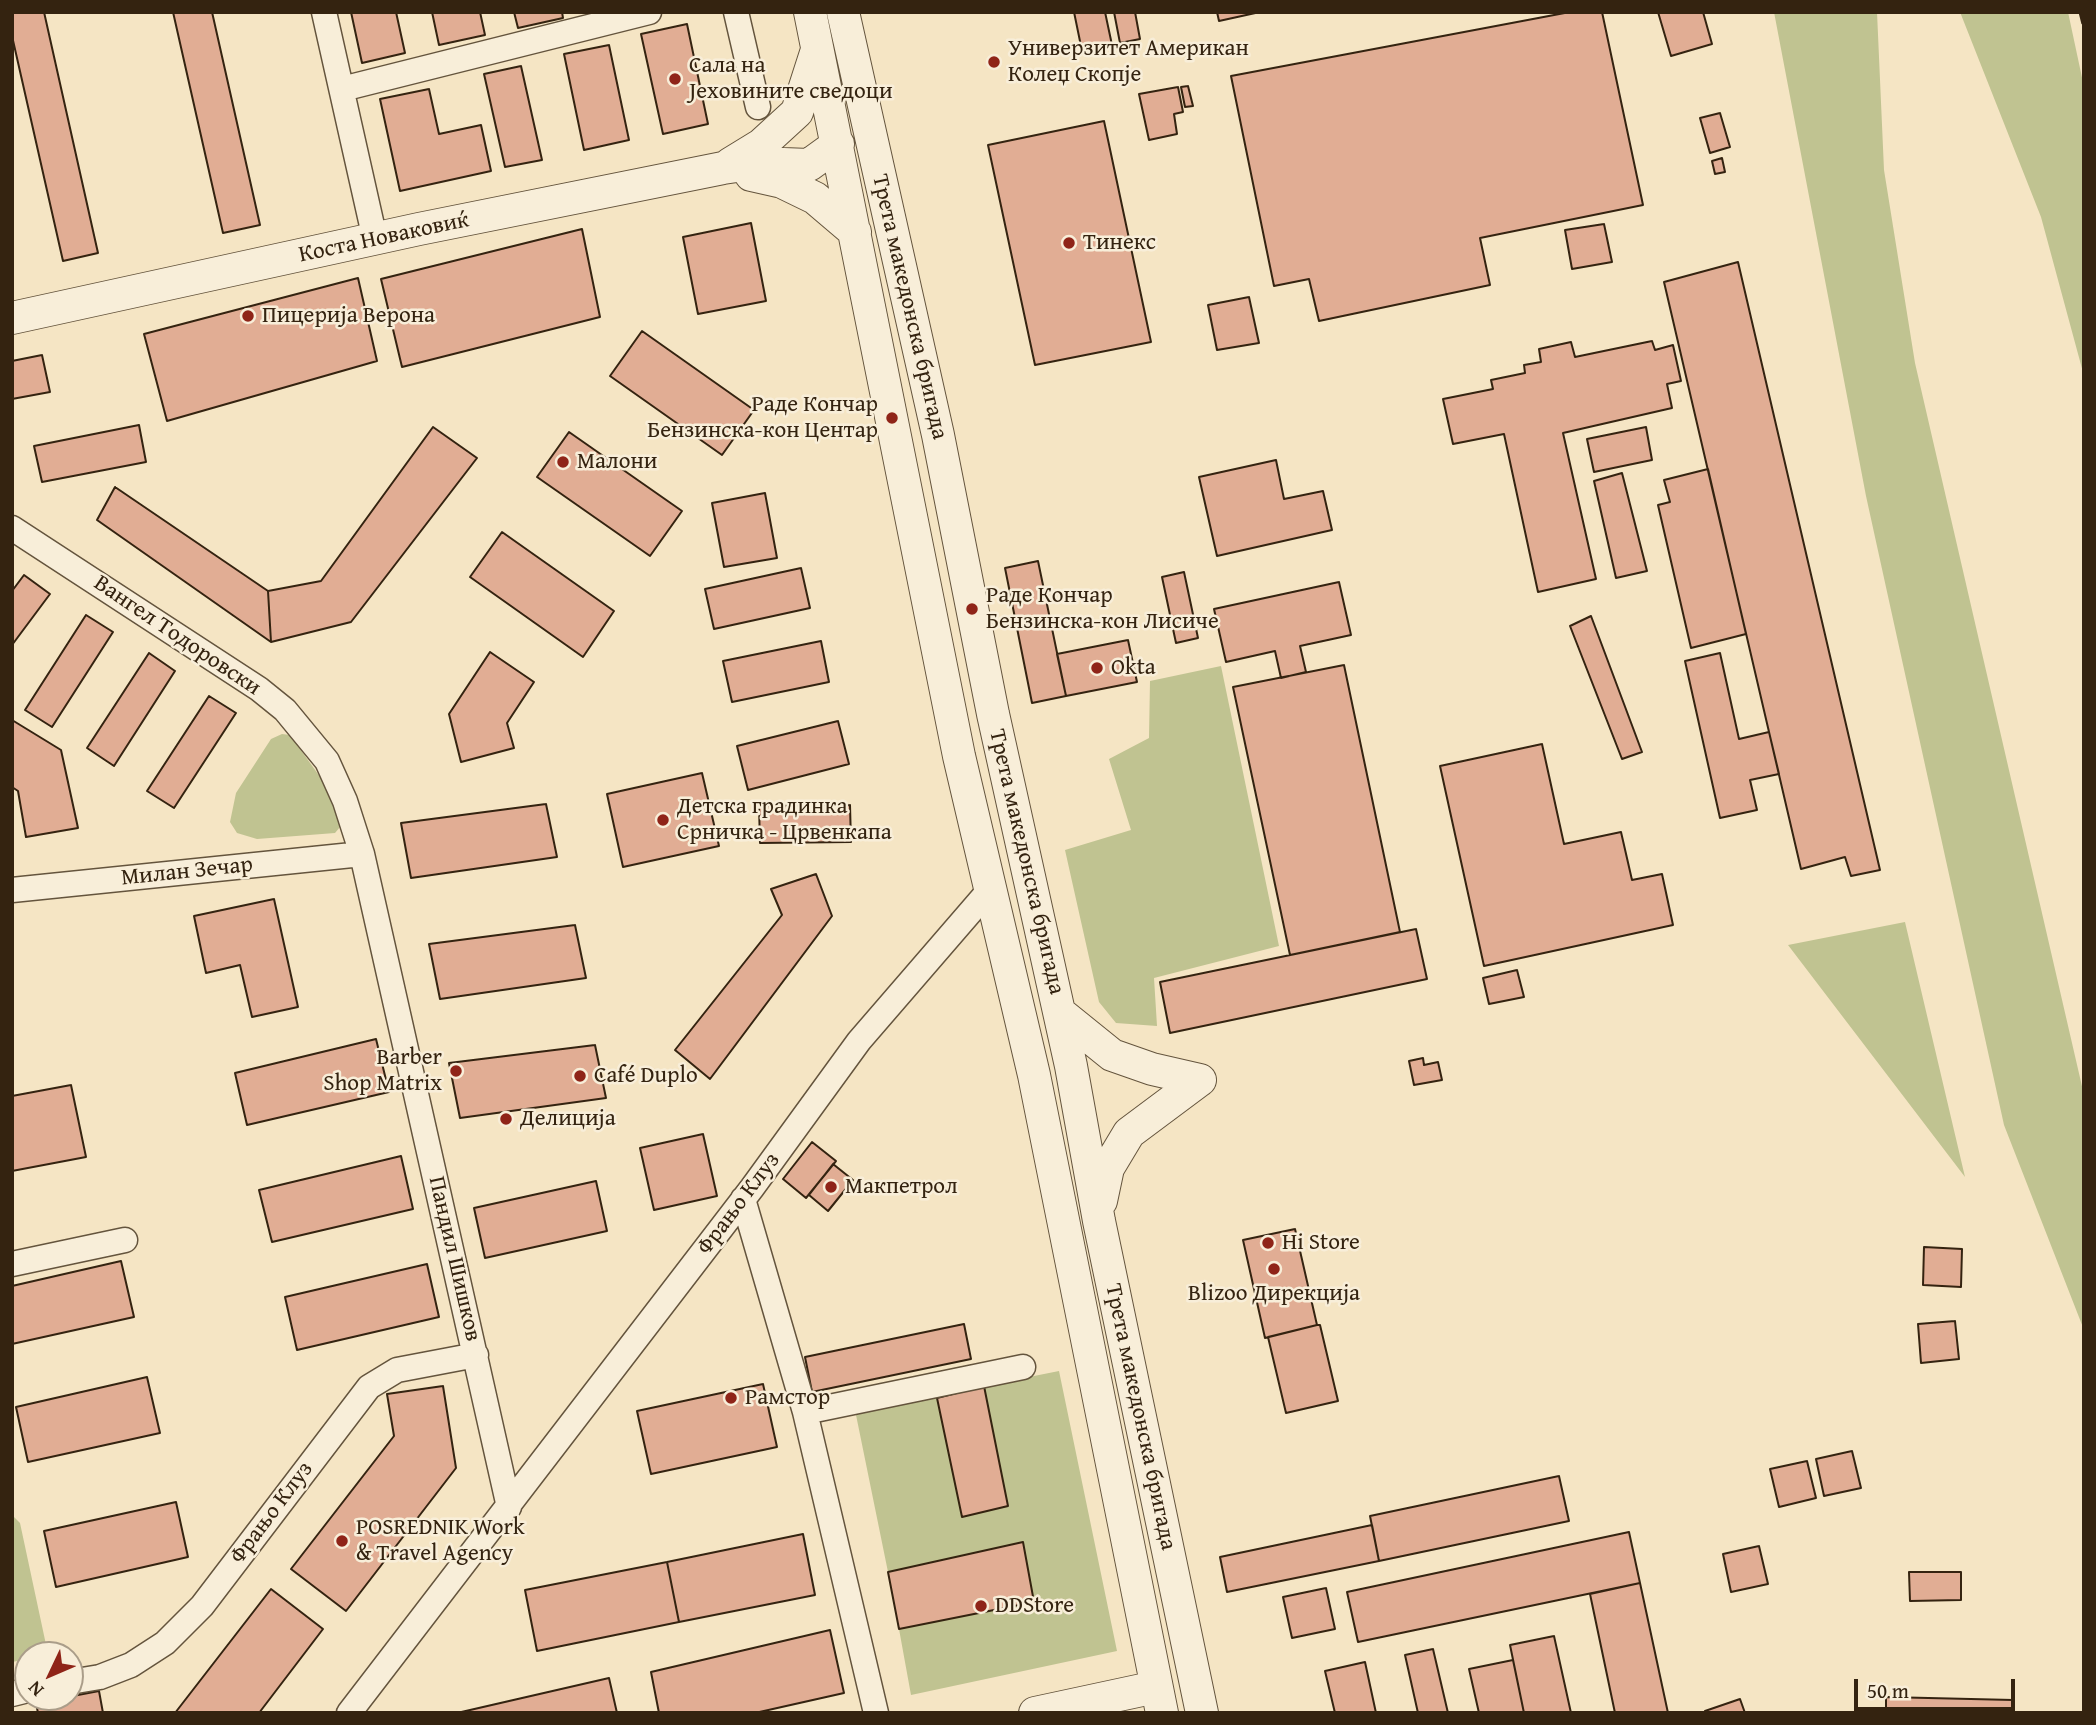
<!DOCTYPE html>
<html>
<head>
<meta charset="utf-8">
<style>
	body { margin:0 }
	#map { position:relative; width:2096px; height:1725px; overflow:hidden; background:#f5e5c4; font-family:"Gentium Book Plus",serif }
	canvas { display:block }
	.frame { position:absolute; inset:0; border:14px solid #342310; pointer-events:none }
	.north { position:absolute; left:14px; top:1641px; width:70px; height:70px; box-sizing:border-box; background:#f8eed9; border:2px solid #aa9d89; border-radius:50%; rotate:226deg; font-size:19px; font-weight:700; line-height:28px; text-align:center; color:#342310 }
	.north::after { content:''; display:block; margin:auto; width:24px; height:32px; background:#8f2418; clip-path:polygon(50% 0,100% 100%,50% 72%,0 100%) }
	.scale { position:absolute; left:1854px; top:1679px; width:161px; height:32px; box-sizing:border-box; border:4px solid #342310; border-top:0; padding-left:9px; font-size:21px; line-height:24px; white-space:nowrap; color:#342310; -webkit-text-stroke:5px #f8eed9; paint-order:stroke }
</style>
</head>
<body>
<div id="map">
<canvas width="2096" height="1725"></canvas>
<div class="frame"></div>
<div class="north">N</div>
<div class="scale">50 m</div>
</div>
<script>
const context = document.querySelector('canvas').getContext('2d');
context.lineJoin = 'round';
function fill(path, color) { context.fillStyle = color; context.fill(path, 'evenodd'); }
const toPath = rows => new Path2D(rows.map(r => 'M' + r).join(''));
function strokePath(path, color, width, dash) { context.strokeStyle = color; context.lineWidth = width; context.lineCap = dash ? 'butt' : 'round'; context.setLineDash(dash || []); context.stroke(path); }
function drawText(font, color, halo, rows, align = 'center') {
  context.font = font + ' "Gentium Book Plus",serif'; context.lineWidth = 5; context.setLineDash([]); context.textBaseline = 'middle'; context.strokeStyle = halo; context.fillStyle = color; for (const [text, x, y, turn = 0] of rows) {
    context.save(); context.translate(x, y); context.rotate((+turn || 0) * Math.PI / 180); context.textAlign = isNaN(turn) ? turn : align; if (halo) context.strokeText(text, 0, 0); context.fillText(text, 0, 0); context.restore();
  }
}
fill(toPath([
	[1774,12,1877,12,1884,170,1915,363,2084,1095,2084,1330,2004,1125,1866,496],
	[1960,12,2068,12,2084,87,2084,376,2041,217],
	[1221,666,1279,946,1154,978,1157,1026,1116,1023,1099,1002,1065,850,1131,830,1109,759,1149,738,1150,681],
	[282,734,290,735,328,788,341,817,340,827,335,833,257,839,237,833,230,822,236,793,271,739],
	[1905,922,1965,1177,1788,945],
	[1059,1371,1117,1651,911,1695,899,1629,1033,1602,1022,1542,888,1572,855,1410,933,1393,937,1398,962,1516,1008,1505,984,1386],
	[12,1515,20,1523,48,1654,28,1655,28,1659,12,1662]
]), '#c0c391');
const building = toPath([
	[12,12,44,12,98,253,63,261,12,36,12,12],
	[173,12,212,12,260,225,223,233,173,12],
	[351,12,396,12,405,53,362,63,351,12],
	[432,12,480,12,485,35,439,45,432,12],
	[514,12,562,12,563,18,518,28,514,12],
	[1074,12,1105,12,1112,45,1082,51,1074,12],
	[1114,12,1135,12,1140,39,1120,43,1114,12],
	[1217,12,1260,12,1219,21,1217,12],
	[1570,12,1602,12,1643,205,1480,238,1490,285,1319,321,1309,279,1274,286,1231,76,1570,12],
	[1658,12,1703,12,1712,44,1671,56,1658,12],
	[687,24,708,124,663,134,641,34,687,24],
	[609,45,629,140,584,150,564,54,609,45],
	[521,66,542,160,505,167,484,74,521,66],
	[1188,86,1193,106,1185,107,1181,87,1188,86],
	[1178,87,1183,112,1174,114,1177,134,1149,140,1139,94,1178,87],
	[429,89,439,134,481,125,491,171,400,191,380,99,429,89],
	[1720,113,1730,147,1710,153,1700,118,1720,113],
	[1104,121,1151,342,1035,365,988,145,1104,121],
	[1722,158,1725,172,1715,174,1712,161,1722,158],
	[751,223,766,301,698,314,683,237,751,223],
	[1604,224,1612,262,1572,269,1565,230,1604,224],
	[582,229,600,317,402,367,381,279,582,229],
	[1738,262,1880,870,1851,876,1845,857,1801,869,1664,282,1738,262],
	[358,278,377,361,167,421,144,334,358,278],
	[1249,297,1259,343,1217,350,1208,305,1249,297],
	[642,331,754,410,722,455,610,376,642,331],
	[1652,341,1655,350,1673,345,1681,381,1667,384,1672,408,1563,433,1596,579,1538,592,1504,434,1453,444,1443,399,1493,389,1491,380,1525,373,1524,365,1541,362,1539,349,1571,342,1575,357,1652,341],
	[42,355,50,392,12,399,12,361,42,355],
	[139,425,146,462,42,482,34,446,139,425],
	[433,427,477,458,351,622,271,642,268,591,321,581,433,427],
	[1646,427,1652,460,1594,472,1587,439,1646,427],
	[569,432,682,511,650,556,537,477,569,432],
	[1276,460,1284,499,1323,491,1332,530,1217,556,1199,477,1276,460],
	[1708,469,1746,634,1691,648,1658,505,1670,502,1664,480,1708,469],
	[1622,473,1647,571,1616,578,1594,481,1622,473],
	[115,487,268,591,271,642,97,520,115,487],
	[765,493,777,558,724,567,712,503,765,493],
	[502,532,614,611,583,657,470,577,502,532],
	[1038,561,1066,696,1032,703,1005,568,1038,561],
	[801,568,810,608,714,629,705,589,801,568],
	[1184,572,1198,638,1176,643,1162,577,1184,572],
	[24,575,50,594,12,645,12,591,24,575],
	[1339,582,1351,635,1300,646,1306,672,1281,678,1275,651,1226,662,1214,609,1339,582],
	[86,615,113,632,52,727,25,710,86,615],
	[1591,616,1642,752,1622,759,1570,626,1591,616],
	[1128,640,1137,682,1066,696,1057,654,1128,640],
	[821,641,829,682,732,702,723,661,821,641],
	[490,652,534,682,507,723,514,748,461,762,449,714,490,652],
	[149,653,175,671,114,766,87,748,149,653],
	[1720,653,1739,739,1769,732,1779,774,1750,780,1757,810,1720,818,1685,661,1720,653],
	[1344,665,1400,932,1290,955,1233,687,1344,665],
	[209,696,236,713,174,808,147,791,209,696],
	[12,720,61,750,78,828,26,837,18,791,12,787,12,720],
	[838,721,849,764,748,790,737,746,838,721],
	[1542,744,1564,844,1621,832,1632,880,1662,874,1673,925,1484,966,1440,766,1542,744],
	[702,773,719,846,623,867,607,794,702,773],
	[546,804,557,857,411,878,401,823,546,804],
	[850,805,851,842,760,843,759,806,850,805],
	[816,874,832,916,710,1079,675,1050,782,915,771,889,816,874],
	[274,899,298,1007,252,1017,240,965,206,973,194,916,274,899],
	[575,925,586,978,440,999,429,944,575,925],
	[1416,929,1427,979,1170,1033,1160,982,1416,929],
	[1517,970,1524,997,1489,1004,1483,978,1517,970],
	[376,1039,389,1092,247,1125,235,1073,376,1039],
	[595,1045,606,1098,460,1118,449,1063,595,1045],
	[1423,1058,1424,1065,1438,1062,1442,1080,1414,1085,1409,1061,1423,1058],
	[71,1085,86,1157,12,1171,12,1096,71,1085],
	[703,1134,717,1196,654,1210,640,1148,703,1134],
	[812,1142,836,1161,806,1198,783,1179,812,1142],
	[401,1156,413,1209,272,1242,259,1190,401,1156],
	[833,1164,853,1180,828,1211,809,1195,833,1164],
	[596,1181,607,1231,485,1258,474,1208,596,1181],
	[1295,1229,1317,1325,1265,1338,1243,1240,1295,1229],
	[1924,1247,1962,1249,1961,1287,1923,1285,1924,1247],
	[121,1261,134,1317,12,1344,12,1286,121,1261],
	[427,1264,439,1317,297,1350,285,1297,427,1264],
	[1955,1321,1959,1359,1921,1363,1918,1324,1955,1321],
	[964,1324,971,1359,812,1392,805,1357,964,1324],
	[1317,1325,1320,1325,1338,1401,1286,1413,1268,1337,1317,1325],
	[147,1377,160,1433,28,1462,16,1407,147,1377],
	[763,1384,777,1447,651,1474,637,1411,763,1384],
	[443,1386,456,1468,346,1611,291,1569,394,1436,387,1394,443,1386],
	[984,1386,1008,1506,962,1517,937,1398,984,1386],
	[1852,1451,1861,1488,1824,1496,1816,1459,1852,1451],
	[1807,1461,1816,1498,1779,1507,1770,1469,1807,1461],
	[1559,1476,1569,1521,1379,1561,1370,1516,1559,1476],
	[176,1502,188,1557,56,1587,44,1531,176,1502],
	[1372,1525,1379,1561,1227,1592,1220,1557,1372,1525],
	[1629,1532,1640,1583,1358,1642,1347,1592,1629,1532],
	[803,1534,815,1595,679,1622,667,1562,803,1534],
	[1023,1542,1034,1602,899,1629,888,1572,1023,1542],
	[1759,1546,1768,1584,1731,1592,1723,1554,1759,1546],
	[667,1562,679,1622,537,1651,525,1590,667,1562],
	[1909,1572,1961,1572,1961,1600,1910,1601,1909,1572],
	[1640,1583,1668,1713,1615,1713,1590,1594,1640,1583],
	[1326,1588,1335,1629,1292,1638,1283,1597,1326,1588],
	[271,1589,323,1629,259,1713,175,1713,271,1589],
	[830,1630,844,1693,755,1713,659,1713,651,1672,830,1630],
	[1554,1636,1571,1713,1524,1713,1510,1645,1554,1636],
	[1433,1649,1448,1713,1418,1713,1405,1655,1433,1649],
	[1513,1660,1524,1713,1479,1713,1469,1669,1513,1660],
	[1365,1662,1376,1713,1335,1713,1325,1671,1365,1662],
	[609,1678,617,1713,457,1713,609,1678],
	[99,1691,103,1713,38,1713,36,1703,99,1691],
	[1886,1697,2013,1700,2013,1713,1886,1713,1886,1697],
	[1740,1699,1745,1713,1705,1713,1705,1711,1740,1699]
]);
fill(building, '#e1ad94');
strokePath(building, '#342310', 2);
const minor = toPath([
	[324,12,375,239],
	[736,12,758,107],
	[342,89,649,12],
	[12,528,259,689,285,710,327,761,345,801,362,854,509,1507],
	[12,890,362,854],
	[743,1199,805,1412,876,1713],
	[12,1264,125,1240],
	[805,1412,1023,1367],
	[70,1682,100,1677,131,1665,165,1643,202,1606,369,1387,397,1370,476,1355],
	[12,1694,28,1690],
	[349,1713,752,1188,859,1041,992,887]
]);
const tertiary = toPath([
	[810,12,959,756,1034,1075,1162,1713],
	[843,12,938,435,993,714,1071,1066,1099,1221,1202,1713],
	[730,164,761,145,797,112,816,53],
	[751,175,782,182,815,198,855,232],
	[12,318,419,229,723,168,757,163,809,165,838,144],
	[1060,1013,1112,1055,1152,1069,1200,1080],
	[1101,1201,1108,1168,1129,1133,1200,1080],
	[1035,1713,1156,1687]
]);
strokePath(minor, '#64543d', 27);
strokePath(tertiary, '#64543d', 34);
strokePath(minor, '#f8eed9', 24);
strokePath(tertiary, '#f8eed9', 32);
strokePath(toPath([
	[2081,12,2084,24]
]), '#342310', 5, [12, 12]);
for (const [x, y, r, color] of [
	[994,62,7,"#8f2418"],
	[675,79,7,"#8f2418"],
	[1069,243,7,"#8f2418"],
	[248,316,7,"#8f2418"],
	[892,418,7,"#8f2418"],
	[563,462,7,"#8f2418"],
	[972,609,7,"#8f2418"],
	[1097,668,7,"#8f2418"],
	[663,820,7,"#8f2418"],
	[456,1071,7,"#8f2418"],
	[580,1076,7,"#8f2418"],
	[506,1119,7,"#8f2418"],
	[831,1187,7,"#8f2418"],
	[1268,1243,7,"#8f2418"],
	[1274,1269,7,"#8f2418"],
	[731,1398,7,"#8f2418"],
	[342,1541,7,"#8f2418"],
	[981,1606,7,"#8f2418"]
]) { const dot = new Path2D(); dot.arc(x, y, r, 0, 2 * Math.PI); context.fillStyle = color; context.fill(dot); strokePath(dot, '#f8eed9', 2.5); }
drawText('23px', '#342310', '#f8eed9', [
	["Универзитет Американ",1008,49],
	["Колеџ Скопје",1008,75],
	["Сала на",689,66],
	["Јеховините сведоци",689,92],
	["Тинекс",1083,243],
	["Пицерија Верона",262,316],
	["Раде Кончар",878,405,"right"],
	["Бензинска-кон Центар",878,431,"right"],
	["Малони",577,462],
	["Раде Кончар",986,596],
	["Бензинска-кон Лисиче",986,622],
	["Okta",1111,668],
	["Детска градинка",677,807],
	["Срничка - Црвенкапа",677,833],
	["Barber",442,1058,"right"],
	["Shop Matrix",442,1084,"right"],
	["Café Duplo",594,1076],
	["Делиција",520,1119],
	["Макпетрол",845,1187],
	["Hi Store",1282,1243],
	["Blizoo Дирекција",1274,1294,"center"],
	["Рамстор",745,1398],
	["POSREDNIK Work",356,1528],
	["& Travel Agency",356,1554],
	["DDStore",995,1606]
], 'left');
drawText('23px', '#342310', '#f8eed9', [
	["Коста Новаковиќ",384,238,-12],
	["Трета македонска бригада",909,307,77],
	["Вангел Тодоровски",177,636,34],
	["Трета македонска бригада",1026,862,77],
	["Милан Зечар",187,872,-6],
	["Фрањо Клуз",739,1204,-53],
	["Пандил Шишков",454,1259,77],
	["Трета македонска бригада",1140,1417,78],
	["Фрањо Клуз",272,1513,-53]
]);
</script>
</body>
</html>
